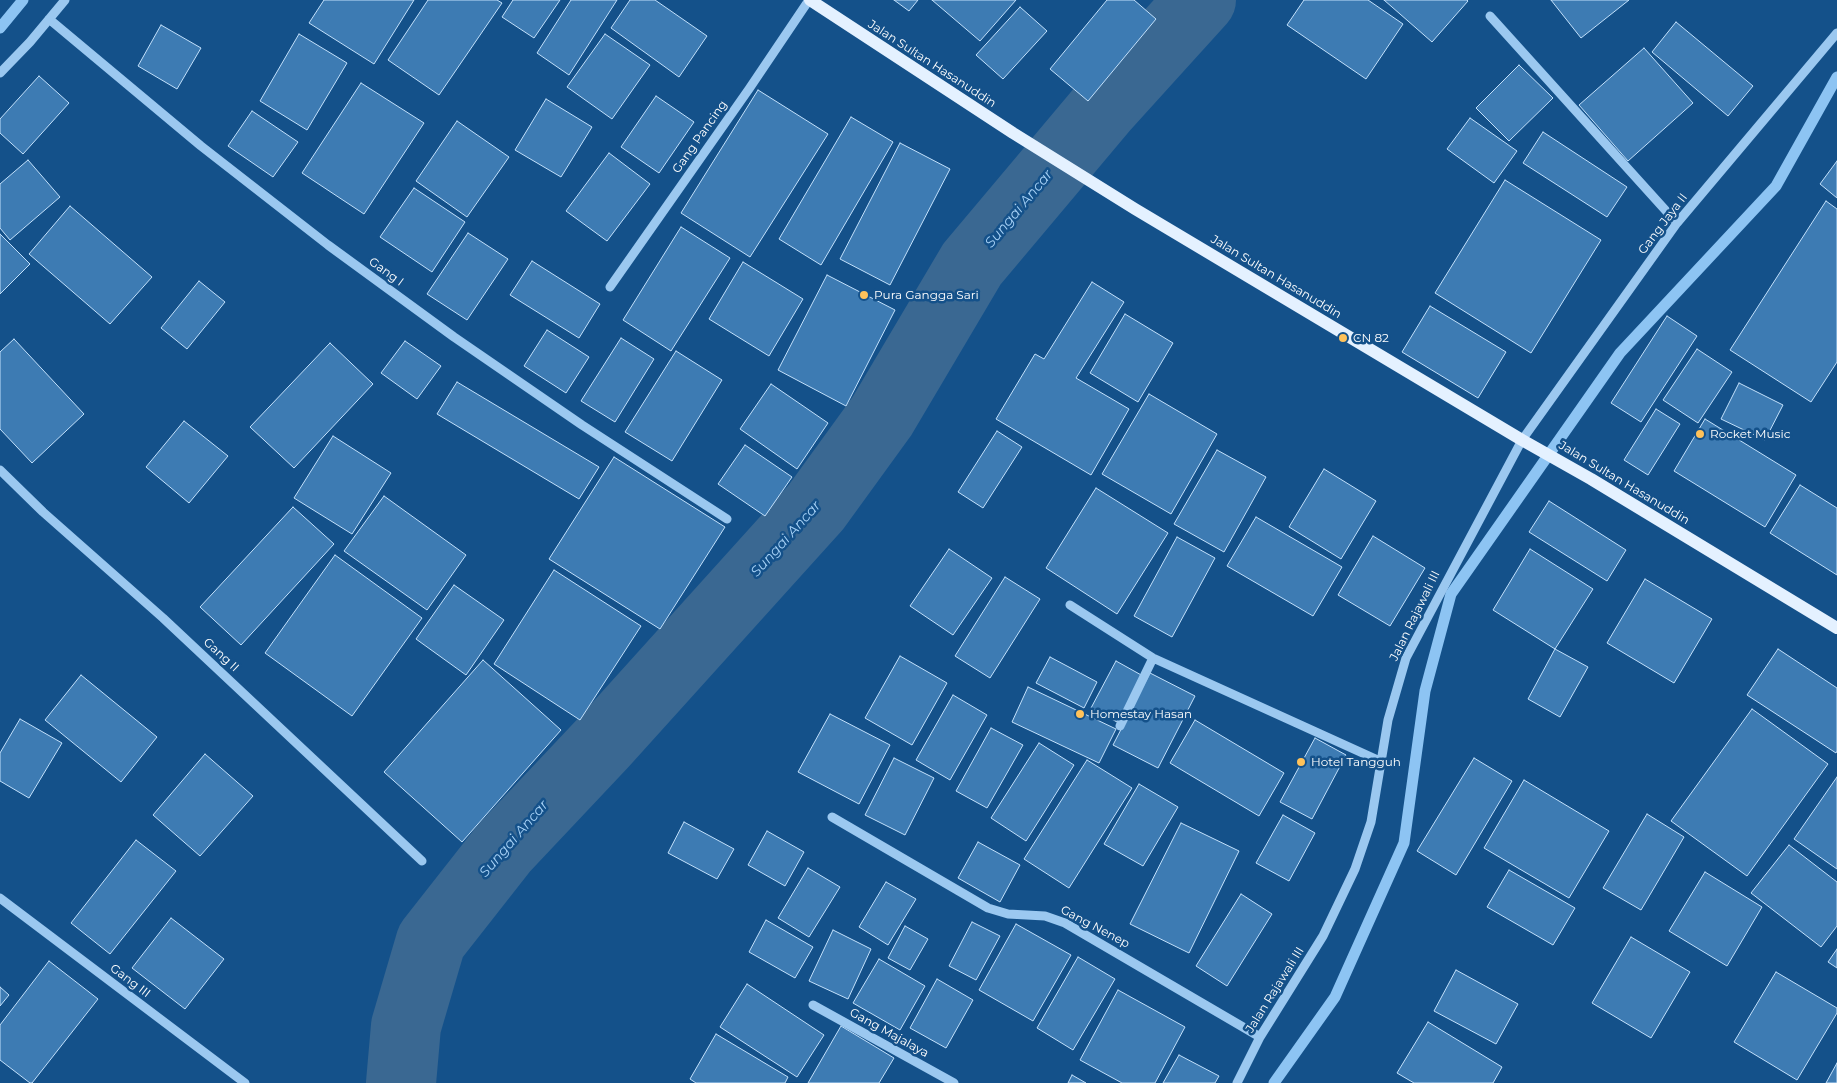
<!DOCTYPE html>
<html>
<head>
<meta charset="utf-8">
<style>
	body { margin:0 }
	canvas { display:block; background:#14518a }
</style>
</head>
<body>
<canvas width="1837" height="1083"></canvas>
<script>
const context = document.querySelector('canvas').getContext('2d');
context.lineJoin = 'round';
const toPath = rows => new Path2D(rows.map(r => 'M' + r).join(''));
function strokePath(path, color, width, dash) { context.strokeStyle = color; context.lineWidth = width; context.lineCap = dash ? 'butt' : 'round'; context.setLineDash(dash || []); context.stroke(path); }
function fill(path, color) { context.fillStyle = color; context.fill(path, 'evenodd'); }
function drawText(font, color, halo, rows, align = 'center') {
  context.font = font + ' Montserrat,sans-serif'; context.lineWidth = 5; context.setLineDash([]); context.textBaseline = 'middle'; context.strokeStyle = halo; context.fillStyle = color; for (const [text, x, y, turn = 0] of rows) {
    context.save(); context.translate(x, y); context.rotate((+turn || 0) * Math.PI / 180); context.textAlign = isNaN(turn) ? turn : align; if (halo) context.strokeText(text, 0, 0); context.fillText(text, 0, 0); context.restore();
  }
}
strokePath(toPath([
	[0,28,23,0],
	[1274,1083,1335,997,1404,843,1425,691,1451,594,1620,353,1776,186,1837,77]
]), '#8dc4f3', 11);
strokePath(toPath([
	[401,1083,406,1026,431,941,504,848,603,743,816,507,882,416,972,264,1104,107,1201,0]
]), '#3a6892', 70);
const building = toPath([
	[324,0,414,0,374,64,309,23,324,0],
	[428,0,497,0,502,3,439,95,388,60,428,0],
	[513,0,560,0,534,38,502,17,513,0],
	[571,0,617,0,569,75,537,53,571,0],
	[630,0,655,0,707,36,679,77,611,28,630,0],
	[894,0,918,0,909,11,894,0],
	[932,0,1016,0,980,41,932,0],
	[1107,0,1134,0,1156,19,1088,101,1050,69,1107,0],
	[1304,0,1368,0,1403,24,1366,79,1287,25,1304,0],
	[1384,0,1467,0,1468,1,1432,42,1384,0],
	[1551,0,1629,0,1581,38,1551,0],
	[1020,7,1047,31,1003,79,976,55,1020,7],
	[1676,22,1753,86,1728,116,1652,52,1676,22],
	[161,25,201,48,177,89,138,66,161,25],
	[299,34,347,63,307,130,260,101,299,34],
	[605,34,650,65,612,119,567,87,605,34],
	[1644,48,1693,103,1628,161,1579,105,1644,48],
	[1519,65,1553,98,1509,141,1476,108,1519,65],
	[39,76,69,103,23,154,0,133,0,119,39,76],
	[361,83,424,123,364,214,302,173,361,83],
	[758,90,828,134,750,257,681,213,758,90],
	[656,96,694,122,659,173,621,147,656,96],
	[546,99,592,127,561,177,515,150,546,99],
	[252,111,298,142,273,177,228,146,252,111],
	[851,117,893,142,821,265,779,239,851,117],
	[1470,118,1517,151,1494,183,1447,149,1470,118],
	[457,121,509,157,467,217,416,181,457,121],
	[1543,132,1627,187,1607,217,1523,163,1543,132],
	[900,143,950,169,890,285,840,259,900,143],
	[609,153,650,184,607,241,566,211,609,153],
	[28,160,60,197,10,240,0,228,0,184,28,160],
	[1837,161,1837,198,1820,184,1837,161],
	[1505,180,1601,240,1531,353,1435,293,1505,180],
	[414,188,465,222,432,272,380,237,414,188],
	[1826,201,1837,209,1837,362,1811,402,1730,350,1826,201],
	[70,206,152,277,110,324,29,254,70,206],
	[681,227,730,258,671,351,623,320,681,227],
	[468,233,508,259,467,320,427,294,468,233],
	[0,234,30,264,0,294,0,234],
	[532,261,600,304,579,338,510,295,532,261],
	[743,262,803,299,769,356,709,319,743,262],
	[827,275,895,310,846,406,778,370,827,275],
	[199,281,225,302,187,349,161,328,199,281],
	[1092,282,1124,302,1076,378,1129,409,1091,475,996,419,1035,354,1044,359,1092,282],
	[1430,306,1506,352,1478,398,1402,352,1430,306],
	[1125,314,1173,343,1138,402,1090,373,1125,314],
	[1667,316,1697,336,1641,422,1611,403,1667,316],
	[547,330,589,357,566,393,524,366,547,330],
	[621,338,654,359,615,422,581,401,621,338],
	[14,339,84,414,32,463,0,429,0,352,14,339],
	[405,341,441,366,417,399,381,373,405,341],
	[330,343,373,384,294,468,250,427,330,343],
	[1697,349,1732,372,1698,423,1663,400,1697,349],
	[676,351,722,380,672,461,625,432,676,351],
	[457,382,599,467,579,499,437,414,457,382],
	[1739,383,1783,405,1765,440,1721,419,1739,383],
	[771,384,828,423,797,469,740,429,771,384],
	[1149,394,1217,434,1171,514,1102,474,1149,394],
	[1656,409,1680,424,1648,475,1624,460,1656,409],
	[1705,419,1796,475,1765,527,1674,471,1705,419],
	[184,421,228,456,189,503,146,467,184,421],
	[997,431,1022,447,983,508,958,492,997,431],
	[333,436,391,473,352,534,294,498,333,436],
	[745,445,792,477,765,516,718,484,745,445],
	[1217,450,1266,477,1224,552,1174,524,1217,450],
	[614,457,725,527,660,629,549,559,614,457],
	[1324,469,1376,501,1341,559,1289,527,1324,469],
	[1800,485,1837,508,1837,575,1770,533,1800,485],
	[1096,488,1168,533,1117,614,1046,568,1096,488],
	[384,496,466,555,427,610,344,551,384,496],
	[1549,501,1626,550,1607,581,1529,532,1549,501],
	[293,507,334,544,241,645,200,607,293,507],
	[1256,517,1342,567,1313,616,1227,566,1256,517],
	[1373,536,1425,568,1390,626,1338,595,1373,536],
	[1177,537,1215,558,1172,637,1134,616,1177,537],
	[949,549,992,578,953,635,910,606,949,549],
	[1530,549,1593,589,1555,649,1493,610,1530,549],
	[335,555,422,618,352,716,265,653,335,555],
	[554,570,641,626,580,720,494,664,554,570],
	[1005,577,1040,599,990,678,955,656,1005,577],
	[1645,579,1712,619,1674,683,1607,643,1645,579],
	[454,585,504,620,466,675,416,639,454,585],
	[1555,649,1588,667,1560,717,1528,699,1555,649],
	[1778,649,1837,688,1837,751,1836,753,1747,695,1778,649],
	[900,656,947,683,912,745,865,718,900,656],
	[1050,657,1097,682,1084,708,1036,683,1050,657],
	[483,660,561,730,462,842,384,772,483,660],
	[1116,661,1143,676,1117,722,1091,708,1116,661],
	[1150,673,1195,696,1158,768,1113,745,1150,673],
	[81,675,157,737,121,782,45,720,81,675],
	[1028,687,1116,729,1099,763,1012,722,1028,687],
	[953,695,987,715,950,780,916,760,953,695],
	[1752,709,1828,764,1747,876,1671,821,1752,709],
	[830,714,890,745,859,804,798,772,830,714],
	[20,719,62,743,29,798,0,781,0,753,20,719],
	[1195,720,1284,773,1259,816,1170,763,1195,720],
	[991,728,1023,745,987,808,956,791,991,728],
	[1315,738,1346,755,1312,819,1280,802,1315,738],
	[1039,743,1074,765,1026,841,991,818,1039,743],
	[205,754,253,796,200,856,153,815,205,754],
	[894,758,934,778,905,835,865,815,894,758],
	[1474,758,1512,781,1456,875,1417,851,1474,758],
	[1087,760,1132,788,1069,888,1024,859,1087,760],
	[1837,777,1837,869,1794,839,1837,777],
	[1524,780,1609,831,1569,898,1484,848,1524,780],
	[1139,784,1178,807,1143,866,1104,844,1139,784],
	[1647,814,1684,837,1641,910,1603,888,1647,814],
	[1283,815,1315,833,1289,881,1256,863,1283,815],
	[684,822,734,849,717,879,668,853,684,822],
	[1181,823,1239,851,1189,953,1130,924,1181,823],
	[767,831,804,852,785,886,748,865,767,831],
	[136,840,176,871,110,954,71,923,136,840],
	[978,842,1020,865,1000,902,958,878,978,842],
	[1789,845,1837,882,1837,926,1821,947,1751,893,1789,845],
	[808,868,840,887,809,937,778,918,808,868],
	[1509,870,1575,908,1553,945,1487,907,1509,870],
	[1705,872,1762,907,1727,966,1669,931,1705,872],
	[886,882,916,899,888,945,859,927,886,882],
	[1241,894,1272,914,1227,986,1196,966,1241,894],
	[171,918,224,959,185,1009,132,968,171,918],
	[766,920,813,947,795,978,749,952,766,920],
	[972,922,1000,936,976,980,949,966,972,922],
	[1016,924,1071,955,1033,1021,979,990,1016,924],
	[905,926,928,939,910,970,888,958,905,926],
	[833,930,871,949,848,999,809,981,833,930],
	[1631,937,1690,972,1651,1038,1592,1003,1631,937],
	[1837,949,1837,968,1828,962,1837,949],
	[1078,957,1115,979,1073,1050,1037,1028,1078,957],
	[879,959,925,986,900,1030,853,1003,879,959],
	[49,961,98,999,32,1083,30,1083,0,1060,0,1025,49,961],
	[1456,970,1518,1004,1496,1044,1434,1011,1456,970],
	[1776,972,1837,1008,1837,1013,1797,1080,1734,1042,1776,972],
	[937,979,973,1000,946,1048,910,1028,937,979],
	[747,984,824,1035,797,1077,720,1027,747,984],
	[0,987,9,995,0,1006,0,987],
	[1118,990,1185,1027,1155,1083,1122,1083,1080,1060,1118,990],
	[1428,1022,1502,1067,1493,1083,1414,1083,1397,1073,1428,1022],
	[841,1026,894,1058,879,1083,808,1083,841,1026],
	[716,1034,788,1077,785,1083,696,1083,690,1079,716,1034],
	[1179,1055,1219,1076,1215,1083,1163,1083,1179,1055],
	[1837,1063,1837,1083,1826,1083,1837,1063],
	[1072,1075,1086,1083,1068,1083,1072,1075]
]);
fill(building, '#3d7bb3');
strokePath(building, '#c2e0fb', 1);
strokePath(toPath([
	[1490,16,1677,223],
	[49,19,201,146,328,245,454,337,582,425,727,519],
	[0,73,30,42,65,0],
	[610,287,749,89,809,0],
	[0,470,43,512,163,618,422,861],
	[1070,605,1153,658,1380,761],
	[1120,726,1153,658],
	[832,817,988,908,1008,914,1045,916,1065,923,1260,1037],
	[0,898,245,1083],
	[813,1005,954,1083],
	[1237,1083,1260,1037,1323,936,1355,869,1371,822,1388,720,1406,658,1522,440,1677,223,1837,33]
]), '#9bc8f0', 9);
strokePath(toPath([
	[810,0,1013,133,1135,209,1522,440,1591,479,1837,628]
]), '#e4f1ff', 12);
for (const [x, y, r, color] of [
	[864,295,5,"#ffc25a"],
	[1343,338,5,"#ffc25a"],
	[1700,434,5,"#ffc25a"],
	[1080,714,5,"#ffc25a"],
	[1301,762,5,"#ffc25a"]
]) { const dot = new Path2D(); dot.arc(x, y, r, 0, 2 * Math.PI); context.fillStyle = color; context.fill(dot); strokePath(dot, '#14518a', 2); }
drawText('12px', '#fff', '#14518a', [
	["Jalan Sultan Hasanuddin",932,64,33],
	["Gang Pancing",700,137,-55],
	["Gang Jaya II",1663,224,-53],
	["Gang I",386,272,36],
	["Jalan Sultan Hasanuddin",1276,277,31],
	["Jalan Sultan Hasanuddin",1624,483,31],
	["Jalan Rajawali III",1415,616,-64],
	["Gang II",221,655,43],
	["Gang Nenep",1095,927,28],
	["Gang III",130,981,37],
	["Jalan Rajawali III",1275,990,-58],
	["Gang Majalaya",889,1033,29]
]);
drawText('12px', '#fff', '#14518a', [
	["Pura Gangga Sari",874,295],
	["CN 82",1353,338],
	["Rocket Music",1710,434],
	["Homestay Hasan",1090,714],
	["Hotel Tangguh",1311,762]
], 'left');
drawText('italic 14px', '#a7d2f7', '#14518a', [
	["Sungai Ancar",1019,209,-50],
	["Sungai Ancar",786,539,-48],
	["Sungai Ancar",514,839,-49]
]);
</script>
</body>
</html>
